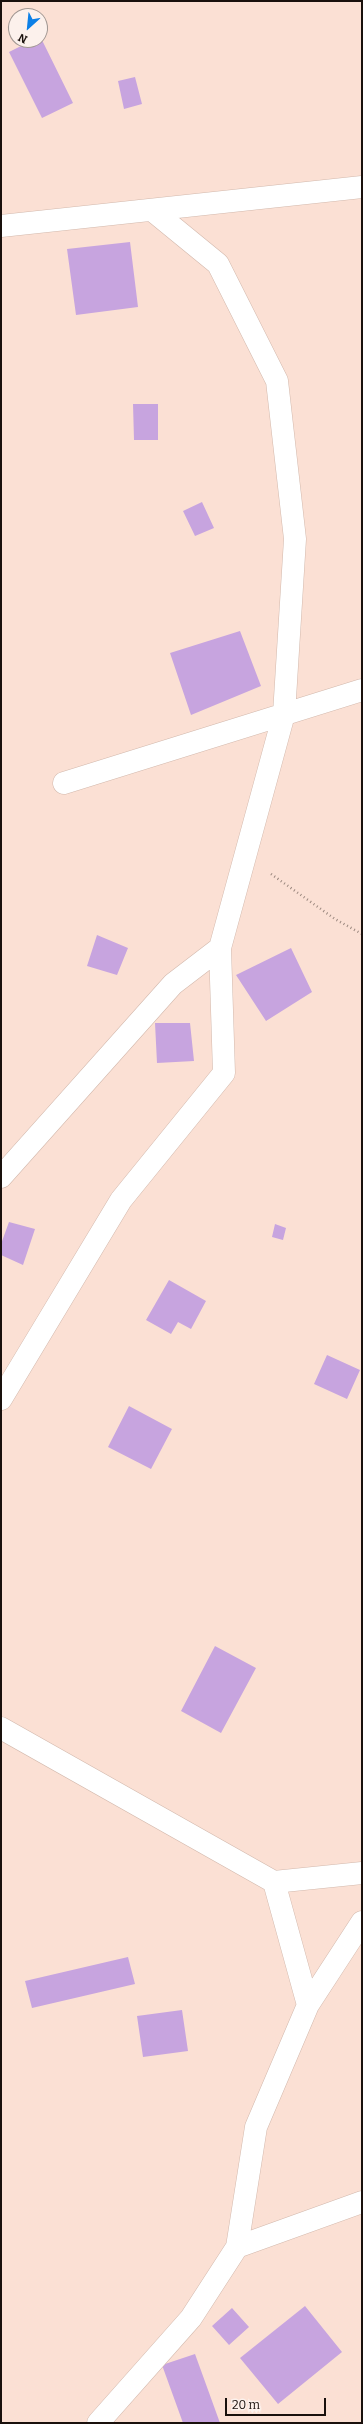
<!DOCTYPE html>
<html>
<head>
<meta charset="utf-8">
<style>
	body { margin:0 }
	#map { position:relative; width:363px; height:2424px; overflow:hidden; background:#fbe0d4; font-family:Bitter,serif }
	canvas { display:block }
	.frame { position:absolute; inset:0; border:2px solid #19100c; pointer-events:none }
	.north { position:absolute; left:8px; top:8px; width:40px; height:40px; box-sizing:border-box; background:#fcf1ec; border:1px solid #a19792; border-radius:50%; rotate:207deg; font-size:11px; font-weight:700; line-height:16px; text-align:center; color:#19100c }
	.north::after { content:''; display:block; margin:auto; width:14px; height:18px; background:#0c80e7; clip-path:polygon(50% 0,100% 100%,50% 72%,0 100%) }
	.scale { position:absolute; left:225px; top:2398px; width:101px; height:18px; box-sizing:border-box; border:2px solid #19100c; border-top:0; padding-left:5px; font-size:12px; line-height:14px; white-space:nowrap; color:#19100c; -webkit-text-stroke:3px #fcf1ec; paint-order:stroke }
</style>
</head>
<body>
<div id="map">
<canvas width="363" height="2424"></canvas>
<div class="frame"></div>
<div class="north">N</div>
<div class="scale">20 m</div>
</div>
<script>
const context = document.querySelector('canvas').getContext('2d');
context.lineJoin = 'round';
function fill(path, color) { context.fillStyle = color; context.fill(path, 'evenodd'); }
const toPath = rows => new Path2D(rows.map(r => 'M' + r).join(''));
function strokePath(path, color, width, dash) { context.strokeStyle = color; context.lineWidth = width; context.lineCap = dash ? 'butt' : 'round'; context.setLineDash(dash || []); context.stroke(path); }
fill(toPath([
	[40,36,73,103,42,118,9,52,33,40,40,40],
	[135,77,142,104,124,109,118,81],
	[130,242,138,307,76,315,67,249],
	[133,404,158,404,158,440,134,440],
	[202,502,214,528,195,536,183,511],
	[240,631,261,686,191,715,170,653],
	[97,935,128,948,117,975,87,966],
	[291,948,312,992,266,1021,236,975],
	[155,1023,190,1023,194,1061,157,1063],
	[9,1222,35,1229,23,1265,1,1255,1,1244],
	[275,1224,286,1228,283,1240,272,1237],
	[169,1280,206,1301,191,1329,178,1322,171,1334,146,1320],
	[327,1355,360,1370,347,1399,314,1384],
	[129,1406,172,1429,151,1469,108,1447],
	[215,1646,256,1668,221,1733,181,1711],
	[128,1957,135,1984,32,2008,25,1981],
	[182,2010,188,2051,143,2057,137,2016],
	[305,2306,342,2352,278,2404,240,2358],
	[232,2308,249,2327,229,2345,212,2326],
	[195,2354,220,2423,183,2423,162,2365]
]), '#c7a4df');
const minor = toPath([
	[1,226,362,187],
	[64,783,362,690],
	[1,1177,173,984,220,948],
	[1,1399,121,1200,224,1073,220,948,284,714,295,539,277,381,218,264,152,210],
	[1,1728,274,1882,308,2005],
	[274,1882,362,1873],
	[237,2247,256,2127,308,2005,362,1922],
	[98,2423,191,2318,237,2247,362,2202]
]);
strokePath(minor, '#d2b8ac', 23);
strokePath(toPath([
	[271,874,335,919,362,934]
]), '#9b887f', 2.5, [1, 3]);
strokePath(minor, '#fff', 22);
</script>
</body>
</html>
